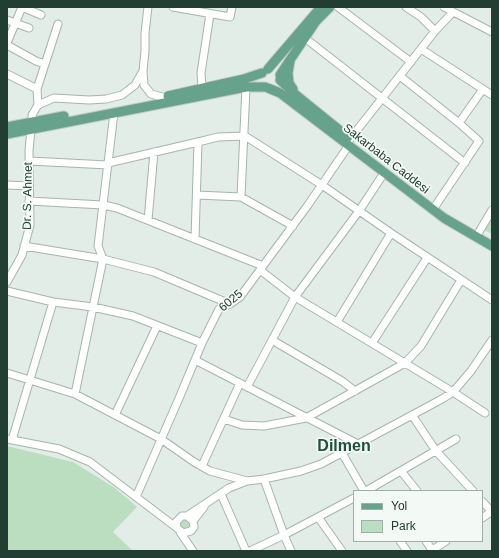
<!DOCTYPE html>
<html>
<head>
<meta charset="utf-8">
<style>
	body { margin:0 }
	#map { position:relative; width:499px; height:558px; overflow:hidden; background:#e2ede7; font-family:Arial,sans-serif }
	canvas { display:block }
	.frame { position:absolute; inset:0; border:8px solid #223e33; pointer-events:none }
	.legend { position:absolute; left:353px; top:490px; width:130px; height:52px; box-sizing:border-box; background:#f3f9f5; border:1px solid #9faea7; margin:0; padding:5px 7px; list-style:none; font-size:12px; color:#223e33 }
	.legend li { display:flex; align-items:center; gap:8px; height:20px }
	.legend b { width:20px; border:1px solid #9faea7 }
</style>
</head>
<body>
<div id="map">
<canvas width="499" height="558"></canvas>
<div class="frame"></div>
<ul class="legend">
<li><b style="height:5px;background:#67a28d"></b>Yol</li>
<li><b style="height:11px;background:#bbdec1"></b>Park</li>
</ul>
</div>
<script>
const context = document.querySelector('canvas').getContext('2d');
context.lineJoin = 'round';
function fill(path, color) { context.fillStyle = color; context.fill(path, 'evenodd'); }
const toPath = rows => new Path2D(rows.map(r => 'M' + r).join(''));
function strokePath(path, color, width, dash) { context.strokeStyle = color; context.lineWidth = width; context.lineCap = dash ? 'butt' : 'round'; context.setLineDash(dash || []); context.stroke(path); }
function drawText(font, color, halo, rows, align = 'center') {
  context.font = font + ' Arial,sans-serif'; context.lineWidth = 3.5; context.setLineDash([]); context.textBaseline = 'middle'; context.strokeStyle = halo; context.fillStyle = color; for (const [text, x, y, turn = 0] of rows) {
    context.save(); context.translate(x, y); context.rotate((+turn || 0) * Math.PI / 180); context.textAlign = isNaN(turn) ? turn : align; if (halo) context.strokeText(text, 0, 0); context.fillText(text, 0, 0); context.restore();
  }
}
fill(toPath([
	[492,217,492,234,484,230],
	[7,446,73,462,115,488,137,507,113,532,133,551,7,551],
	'180.5 524a4.5 4.5 0 1 1 9 0a4.5 4.5 0 1 1-9 0Z'
]), '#bbdec1');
const minor = toPath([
	[22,7,41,15],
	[173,7,230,17,232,7],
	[338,7,411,62],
	[406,7,421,17,435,31],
	[444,7,492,32],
	[7,20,29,28],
	[305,38,465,163],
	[7,43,22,7],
	[7,45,36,61,45,64],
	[421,49,492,95],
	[143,72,144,85,151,94,162,97],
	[7,74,37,89],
	[400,76,459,123,479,141,436,205],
	[202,88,201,73,210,14],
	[38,105,37,89,58,24],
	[33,122,32,115,38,105,54,98,89,100,106,99,122,95,135,85,143,71,145,51,145,33,148,7],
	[459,123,483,89],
	[350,139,435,31,453,12],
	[29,161,108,165],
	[108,163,198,142,218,137,245,136,322,185,391,233,492,300],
	[7,185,29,186],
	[197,195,241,197,293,226],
	[241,197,246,87],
	[29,201,103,205,117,208,263,266],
	[148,220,154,152],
	[479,232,492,210],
	[195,239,198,142],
	[24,246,103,259,154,272,230,304],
	[260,270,295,297,453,392,485,413],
	[7,282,22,255,30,225,29,151,31,129],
	[7,291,53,302,93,307,133,316,202,343],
	[337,322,391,233],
	[272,340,342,381,355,391],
	[372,343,427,258],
	[195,360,358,444],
	[7,373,75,394,161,439,194,462,210,471,247,481],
	[247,387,295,297,359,211,384,173],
	[75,394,103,259,98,246,114,113],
	[115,415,157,326],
	[412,415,436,451,473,491],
	[224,419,242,425,264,426,306,418,405,363,421,346,461,280],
	[7,439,59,449,90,462,177,528],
	[12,440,53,302],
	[342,453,364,491],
	[202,466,240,383],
	[401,471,417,491],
	[264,479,284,535,291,551],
	[366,491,456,439],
	[221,494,246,551],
	[136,497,180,396,202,343,219,309,230,304,240,297,308,205,349,145],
	[482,501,492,512],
	[187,516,229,488,247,481,264,479,301,471,321,464,442,399,453,392,471,371,492,340],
	[318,517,342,551],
	[482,518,491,512],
	[193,521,187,516,182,516,176,522,177,528,183,533,191,531,194,527,193,521,204,507],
	[180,532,193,551],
	[400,541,407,551],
	[426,541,432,550],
	[250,551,284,535,354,498],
	[431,551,446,541]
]);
const major = toPath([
	[290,61,288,73,289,83,293,89],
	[268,69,321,7],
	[280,75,316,21,330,7],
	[280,80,296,95,348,137],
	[268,88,280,93,444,218,492,246],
	[168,96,244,79,262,73],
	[7,127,64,116],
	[7,134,246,87,265,87]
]);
strokePath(minor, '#a5b5ad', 9);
strokePath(major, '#c1c9c6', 11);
strokePath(minor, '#fff', 7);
strokePath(major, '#67a28d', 9);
drawText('12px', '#223e33', '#f3f9f5', [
	["Sakarbaba Caddesi",386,159,38],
	["Dr. S. Ahmet",28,196,-89],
	["6025",231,301,-40]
]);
drawText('bold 16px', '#1e503f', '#f3f9f5', [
	["Dilmen",344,447]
]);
</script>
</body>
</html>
